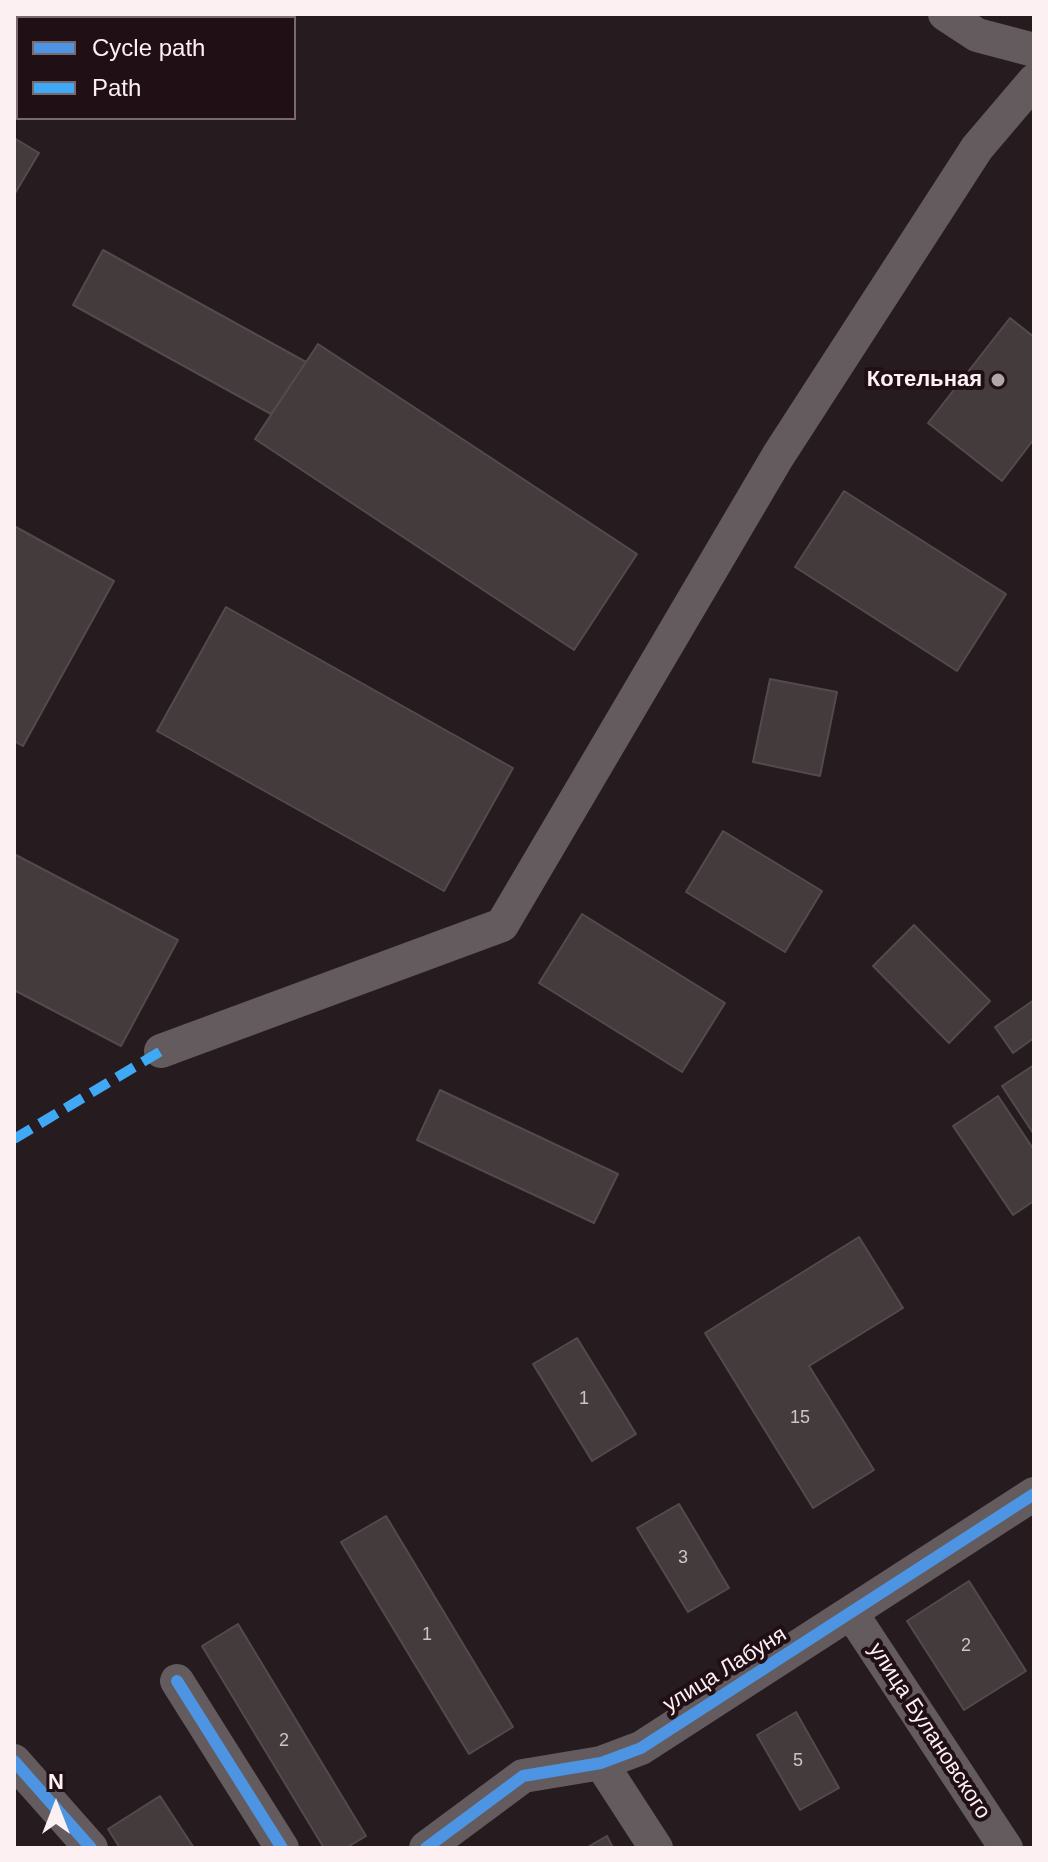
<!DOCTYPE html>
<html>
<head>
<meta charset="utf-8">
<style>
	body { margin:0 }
	#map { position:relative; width:1048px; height:1862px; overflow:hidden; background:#261c1f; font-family:Arial,sans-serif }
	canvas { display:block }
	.frame { position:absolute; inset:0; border:16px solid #fdf0f3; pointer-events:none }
	.legend { position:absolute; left:16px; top:16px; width:280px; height:104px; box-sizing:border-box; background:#200f14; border:2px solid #78696d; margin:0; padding:10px 14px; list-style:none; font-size:24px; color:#fdf0f3 }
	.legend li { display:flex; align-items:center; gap:16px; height:40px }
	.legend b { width:40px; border:2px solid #78696d }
	.north { position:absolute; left:16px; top:1766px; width:80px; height:80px; -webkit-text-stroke:6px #200f14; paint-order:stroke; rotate:0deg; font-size:22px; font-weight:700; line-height:32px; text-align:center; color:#fdf0f3 }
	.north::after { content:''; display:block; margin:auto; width:28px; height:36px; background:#fdf0f3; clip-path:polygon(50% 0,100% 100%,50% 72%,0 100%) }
</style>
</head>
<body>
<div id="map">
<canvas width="1048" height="1862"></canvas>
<div class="frame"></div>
<ul class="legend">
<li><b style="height:10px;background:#4d94e3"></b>Cycle path</li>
<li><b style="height:10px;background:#3fa9f5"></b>Path</li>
</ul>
<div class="north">N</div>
</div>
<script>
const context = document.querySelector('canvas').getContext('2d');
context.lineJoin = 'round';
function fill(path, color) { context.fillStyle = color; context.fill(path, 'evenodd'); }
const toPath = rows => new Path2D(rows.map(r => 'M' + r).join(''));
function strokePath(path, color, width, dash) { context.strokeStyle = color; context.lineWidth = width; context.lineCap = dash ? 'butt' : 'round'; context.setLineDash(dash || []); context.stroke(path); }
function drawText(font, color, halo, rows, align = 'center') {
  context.font = font + ' Arial,sans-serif'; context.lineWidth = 8; context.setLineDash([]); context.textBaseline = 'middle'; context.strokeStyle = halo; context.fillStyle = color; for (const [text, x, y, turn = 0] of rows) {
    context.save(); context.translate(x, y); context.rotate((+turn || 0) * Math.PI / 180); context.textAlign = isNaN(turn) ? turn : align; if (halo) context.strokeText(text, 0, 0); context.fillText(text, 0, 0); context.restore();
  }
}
const building = toPath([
	[14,138,39,153,14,195,14,138],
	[103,250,306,362,271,414,73,305,103,250],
	[1010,318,1034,337,1034,439,1002,481,928,423,1010,318],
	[318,344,637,554,574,650,255,439,318,344],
	[844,491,1006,594,957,671,795,567,844,491],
	[14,526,114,581,23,746,14,741,14,526],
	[226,607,513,768,444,891,157,731,226,607],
	[770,679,837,692,820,776,753,762,770,679],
	[723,831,822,891,785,952,686,892,723,831],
	[14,854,178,940,121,1046,14,990,14,854],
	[582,914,725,1003,682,1072,539,983,582,914],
	[914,925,990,1001,949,1043,873,966,914,925],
	[1034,1000,1034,1038,1013,1053,995,1027,1034,1000],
	[1034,1065,1034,1133,1033,1133,1002,1086,1034,1065],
	[440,1090,618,1174,594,1223,417,1140,440,1090],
	[998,1096,1034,1150,1034,1201,1013,1215,953,1126,998,1096],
	[859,1237,903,1308,809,1366,874,1470,813,1508,705,1333,859,1237],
	[577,1338,636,1434,592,1461,533,1364,577,1338],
	[679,1504,729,1588,688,1612,637,1528,679,1504],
	[386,1516,513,1727,469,1754,341,1542,386,1516],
	[969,1581,1026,1671,964,1710,907,1621,969,1581],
	[238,1624,366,1836,346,1848,324,1848,202,1646,238,1624],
	[796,1712,839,1788,800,1810,757,1735,796,1712],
	[160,1796,194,1848,120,1848,108,1829,160,1796],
	[607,1836,613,1848,586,1848,607,1836]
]);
fill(building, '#443b3d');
strokePath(building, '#524a4c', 2);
strokePath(toPath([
	[945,14,977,35,1034,50],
	[161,1051,502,925,778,456,977,148,1034,81],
	[852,1614,1006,1848],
	[177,1681,282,1848],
	[14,1761,91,1848],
	[601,1763,656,1848],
	[426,1848,523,1776,601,1763,641,1748,1034,1494]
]), '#635b5d', 34);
strokePath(toPath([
	[14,1139,161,1051]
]), '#3fa9f5', 10, [20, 10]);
strokePath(toPath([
	[177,1681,282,1848],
	[14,1761,91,1848],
	[426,1848,523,1776,601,1763,641,1748,1034,1494]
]), '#4d94e3', 12);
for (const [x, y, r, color] of [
	[998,380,8,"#b2a6a9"]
]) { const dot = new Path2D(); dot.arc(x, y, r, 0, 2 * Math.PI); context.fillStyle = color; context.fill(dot); strokePath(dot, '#200f14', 3); }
drawText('18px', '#cfc3c6', null, [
	["1",584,1399],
	["15",800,1418],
	["3",683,1558],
	["1",427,1635],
	["2",966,1646],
	["2",284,1741],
	["5",798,1761]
]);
drawText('bold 22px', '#fdf0f3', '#200f14', [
	["Котельная",982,380]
], 'right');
drawText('22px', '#fdf0f3', '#200f14', [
	["улица Лабуня",725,1670,-32],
	["улица Булановского",929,1731,57]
]);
</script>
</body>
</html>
